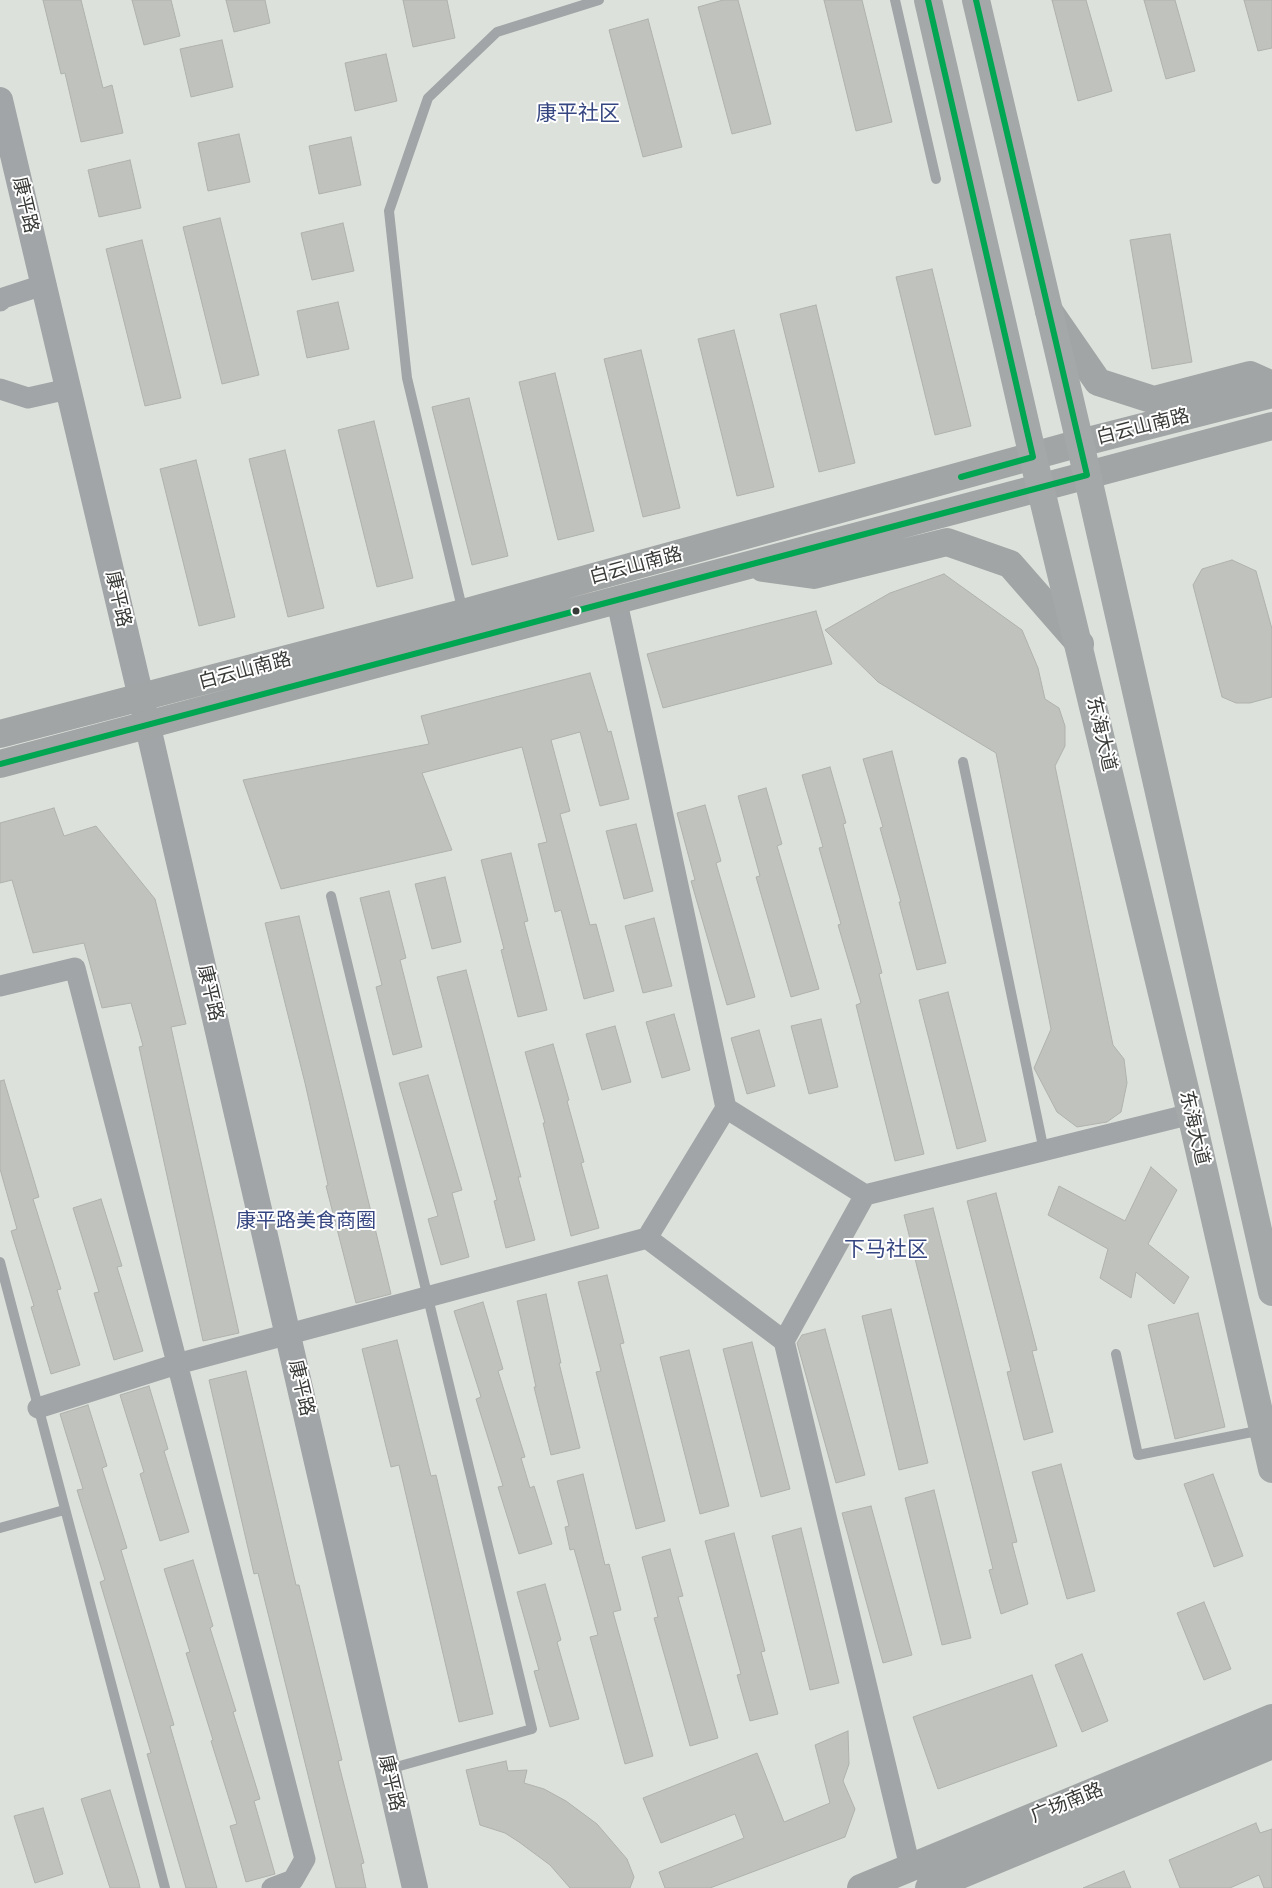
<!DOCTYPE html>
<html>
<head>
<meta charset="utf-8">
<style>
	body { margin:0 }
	canvas { display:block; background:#dde1db }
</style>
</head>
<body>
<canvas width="1272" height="1888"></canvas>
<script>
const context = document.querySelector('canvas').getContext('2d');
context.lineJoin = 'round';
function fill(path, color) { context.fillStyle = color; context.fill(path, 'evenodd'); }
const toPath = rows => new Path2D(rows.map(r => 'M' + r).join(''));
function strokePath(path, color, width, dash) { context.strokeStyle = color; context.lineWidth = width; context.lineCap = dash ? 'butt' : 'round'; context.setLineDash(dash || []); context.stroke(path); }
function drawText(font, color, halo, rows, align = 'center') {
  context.font = font + ' "PT Sans Narrow","Noto Sans SC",sans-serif'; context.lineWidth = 4; context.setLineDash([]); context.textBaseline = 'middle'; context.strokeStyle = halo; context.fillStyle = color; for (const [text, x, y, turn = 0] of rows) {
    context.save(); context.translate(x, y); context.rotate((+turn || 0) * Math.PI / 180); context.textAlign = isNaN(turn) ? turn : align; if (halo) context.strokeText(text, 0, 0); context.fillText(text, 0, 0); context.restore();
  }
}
const building = toPath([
	[43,0,81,0,103,88,112,85,123,133,81,142,65,73,61,74,43,0],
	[132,0,171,0,180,36,144,45,132,0],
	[226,0,265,0,270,23,234,32,226,0],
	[403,0,447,0,455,38,413,47,403,0],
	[723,0,738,0,771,124,732,134,698,7,723,0],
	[824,0,862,0,892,122,856,131,824,0],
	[1052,0,1086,0,1112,91,1078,101,1052,0],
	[1144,0,1175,0,1195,71,1166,79,1144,0],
	[1244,0,1272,0,1272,48,1258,51,1244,0],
	[648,19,682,147,643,157,609,30,648,19],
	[222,40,233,87,191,97,180,49,222,40],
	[386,54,397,101,355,111,345,63,386,54],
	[239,134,250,182,208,191,198,143,239,134],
	[351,137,361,185,319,194,309,146,351,137],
	[130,160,141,208,99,217,88,170,130,160],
	[220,218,259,375,222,384,183,227,220,218],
	[343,223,354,271,312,280,301,233,343,223],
	[1170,234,1192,362,1152,369,1130,240,1170,234],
	[142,240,181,398,145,406,106,249,142,240],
	[932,269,971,426,935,435,896,277,932,269],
	[338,302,349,349,307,358,297,311,338,302],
	[816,305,855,463,819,472,780,314,816,305],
	[734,330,774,487,737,496,698,339,734,330],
	[641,350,680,508,643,517,604,359,641,350],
	[555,373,594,531,558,540,519,382,555,373],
	[469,398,508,556,472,565,432,407,469,398],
	[374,421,413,578,377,587,338,430,374,421],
	[285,450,324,608,288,617,249,459,285,450],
	[196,460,235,617,199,626,160,469,196,460],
	[1232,560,1256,571,1272,629,1272,697,1250,703,1236,703,1222,697,1193,585,1202,569,1232,560],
	[944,574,1022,630,1038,668,1045,699,1059,708,1065,726,1065,746,1055,766,1113,1045,1124,1059,1127,1083,1121,1112,1107,1122,1077,1127,1057,1112,1034,1068,1051,1029,996,753,878,682,825,630,890,593,944,574],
	[816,611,832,664,663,708,647,654,816,611],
	[590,673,608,732,611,731,629,799,600,806,580,732,551,740,570,811,560,814,590,925,596,924,614,991,584,999,561,910,555,912,538,844,547,842,522,747,422,773,452,850,281,889,243,780,429,744,421,716,590,673],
	[892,751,946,963,917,970,899,902,901,902,880,828,883,827,863,759,892,751],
	[830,767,846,823,843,824,882,973,879,974,924,1154,895,1161,856,1005,861,1003,838,925,841,924,819,848,823,847,802,775,830,767],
	[766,788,782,844,777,846,819,989,791,997,756,877,760,876,738,796,766,788],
	[705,805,721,861,716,863,755,997,727,1005,691,881,695,880,677,813,705,805],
	[54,808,64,836,96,826,155,899,186,1024,171,1027,239,1333,203,1341,139,1047,143,1046,131,1003,102,1008,84,943,33,953,12,880,0,883,0,823,54,808],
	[636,824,653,891,624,899,606,831,636,824],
	[511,853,528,921,524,922,547,1010,518,1017,501,950,504,949,481,860,511,853],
	[445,877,461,942,432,949,415,884,445,877],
	[389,891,406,958,400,960,422,1047,393,1055,376,987,382,985,360,898,389,891],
	[299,916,391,1294,356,1303,326,1186,328,1185,305,1083,265,923,299,916],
	[654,918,672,986,643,993,625,926,654,918],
	[466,970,521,1177,518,1177,535,1240,506,1248,494,1201,497,1200,437,977,466,970],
	[948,992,986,1141,957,1149,919,1000,948,992],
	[674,1014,690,1070,662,1078,646,1022,674,1014],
	[821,1019,838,1087,809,1094,791,1026,821,1019],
	[615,1026,631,1082,602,1090,586,1034,615,1026],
	[759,1030,775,1086,747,1094,731,1038,759,1030],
	[553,1044,569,1100,567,1101,584,1162,581,1163,599,1228,571,1236,543,1123,545,1123,525,1052,553,1044],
	[428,1075,462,1190,452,1193,469,1257,441,1265,428,1219,438,1216,399,1083,428,1075],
	[4,1080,39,1197,33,1199,61,1289,57,1290,80,1365,51,1374,31,1307,34,1306,11,1231,17,1229,0,1169,0,1081,4,1080],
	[1151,1167,1177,1190,1148,1244,1189,1277,1174,1304,1136,1272,1131,1298,1100,1278,1108,1249,1048,1215,1059,1186,1125,1221,1151,1167],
	[996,1193,1037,1350,1032,1351,1053,1432,1024,1440,1007,1372,1011,1371,967,1201,996,1193],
	[101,1199,122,1266,117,1267,143,1351,114,1360,94,1293,99,1292,73,1208,101,1199],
	[933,1208,1017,1542,1012,1543,1028,1604,1001,1614,989,1570,993,1569,904,1215,933,1208],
	[607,1275,624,1343,620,1344,665,1521,636,1529,596,1372,601,1371,578,1282,607,1275],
	[546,1294,561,1363,559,1363,580,1448,551,1455,534,1387,536,1387,517,1301,546,1294],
	[483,1302,503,1369,498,1371,525,1457,521,1458,530,1488,534,1486,552,1544,519,1554,498,1487,503,1486,476,1399,481,1397,454,1311,483,1302],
	[891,1309,928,1463,899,1470,862,1316,891,1309],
	[1198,1313,1225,1427,1175,1439,1148,1325,1198,1313],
	[825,1329,865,1475,836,1483,797,1343,802,1335,825,1329],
	[397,1340,431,1476,436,1475,493,1714,459,1722,399,1465,391,1467,362,1349,397,1340],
	[752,1342,790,1489,761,1497,723,1349,752,1342],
	[689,1350,729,1506,700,1514,660,1357,689,1350],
	[246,1371,296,1585,299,1585,342,1760,338,1761,364,1863,361,1864,366,1888,336,1888,258,1573,254,1574,209,1380,246,1371],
	[149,1386,168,1449,164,1451,189,1532,160,1541,140,1474,144,1472,120,1395,149,1386],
	[88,1405,107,1466,102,1468,127,1548,121,1550,174,1725,170,1726,217,1888,186,1888,147,1754,151,1753,100,1582,105,1580,77,1490,83,1489,60,1414,88,1405],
	[1061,1464,1095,1591,1067,1599,1032,1472,1061,1464],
	[583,1474,605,1565,609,1564,621,1610,613,1612,653,1756,625,1764,590,1637,598,1635,574,1549,570,1550,565,1527,569,1526,557,1481,583,1474],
	[1213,1474,1243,1556,1214,1567,1184,1484,1213,1474],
	[934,1490,971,1638,942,1645,905,1498,934,1490],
	[871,1506,912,1655,883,1663,842,1513,871,1506],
	[801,1528,839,1683,810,1690,772,1536,801,1528],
	[734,1533,765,1651,761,1652,778,1714,750,1721,737,1675,741,1674,705,1541,734,1533],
	[670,1549,683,1596,678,1597,718,1738,690,1746,654,1618,658,1617,642,1557,670,1549],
	[193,1560,213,1626,210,1628,236,1711,233,1712,260,1799,254,1801,275,1874,246,1882,230,1826,237,1824,211,1741,213,1740,186,1653,190,1652,164,1569,193,1560],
	[545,1584,561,1640,557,1642,579,1719,550,1727,534,1671,539,1670,517,1592,545,1584],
	[1204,1602,1231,1669,1204,1680,1177,1613,1204,1602],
	[1082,1654,1108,1721,1082,1732,1055,1665,1082,1654],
	[1032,1675,1057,1746,938,1789,913,1717,1032,1675],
	[848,1731,849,1764,843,1781,855,1809,845,1837,710,1888,665,1888,659,1872,744,1838,735,1814,661,1843,643,1798,757,1753,784,1822,830,1803,815,1745,848,1731],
	[506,1761,508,1771,527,1770,524,1783,544,1789,566,1801,597,1824,627,1859,634,1877,630,1888,570,1888,550,1865,519,1842,505,1833,480,1825,466,1770,506,1761],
	[110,1790,138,1879,140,1888,110,1888,81,1799,110,1790],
	[43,1808,63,1874,35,1883,14,1816,43,1808],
	[1256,1823,1260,1833,1272,1829,1272,1888,1264,1888,1259,1875,1230,1888,1180,1888,1169,1860,1256,1823],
	[1124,1871,1131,1888,1083,1888,1124,1871]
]);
fill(building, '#bfc2bd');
strokePath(building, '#afb2ad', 1);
strokePath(toPath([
	[895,0,936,179],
	[463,612,407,378,389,211,428,98,497,32,599,0],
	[963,762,1044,1151],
	[331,896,532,1729,389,1769],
	[0,1262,165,1888],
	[1116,1354,1138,1455,1262,1430],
	[0,1528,64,1510]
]), '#a2a5a7', 10);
strokePath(toPath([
	[0,301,3,298,43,285],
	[0,389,28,398,68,389],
	[617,602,726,1108],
	[0,986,75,968,305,1859,293,1880,272,1888],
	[865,1195,1191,1114],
	[784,1341,910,1867],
	[38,1408,177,1364,647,1238,726,1108,865,1195,784,1341,647,1238]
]), '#a2a5a7', 21);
strokePath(toPath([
	[0,100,148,727,415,1888]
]), '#a2a5a7', 26);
strokePath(toPath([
	[1049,311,1098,382,1154,400,1250,375,1272,385],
	[763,568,814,575,947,542,1010,564,1080,644],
	[0,734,463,613,1080,443,1272,394],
	[0,764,1272,426],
	[861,1888,1272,1718],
	[929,1888,1272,1745]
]), '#a2a5a5', 28);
strokePath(toPath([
	[928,0,1033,457,1191,1114,1272,1469],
	[976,0,1080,443,1272,1292]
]), '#a4a8a9', 28);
strokePath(toPath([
	[928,0,1033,457,961,477],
	[0,764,1087,475,976,0]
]), '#00a651', 6);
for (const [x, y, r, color] of [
	[576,611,4.5,"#373a36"]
]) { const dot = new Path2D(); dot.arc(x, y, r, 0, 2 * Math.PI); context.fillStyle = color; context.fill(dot); strokePath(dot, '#fff', 2); }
drawText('19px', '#373a36', '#fff', [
	["康平路",25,205,77],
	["白云山南路",1143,427,-14],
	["白云山南路",636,566,-15],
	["康平路",118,599,77],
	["白云山南路",245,671,-15],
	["东海大道",1101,734,77],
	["康平路",210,993,77],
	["东海大道",1194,1128,77],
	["康平路",301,1388,77],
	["康平路",391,1783,77],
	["广场南路",1067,1803,-22]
]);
drawText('20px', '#364681', '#fff', [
	["康平路美食商圈",306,1221]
]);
drawText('21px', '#364681', '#fff', [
	["康平社区",578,114],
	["下马社区",886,1250]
]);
</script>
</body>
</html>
